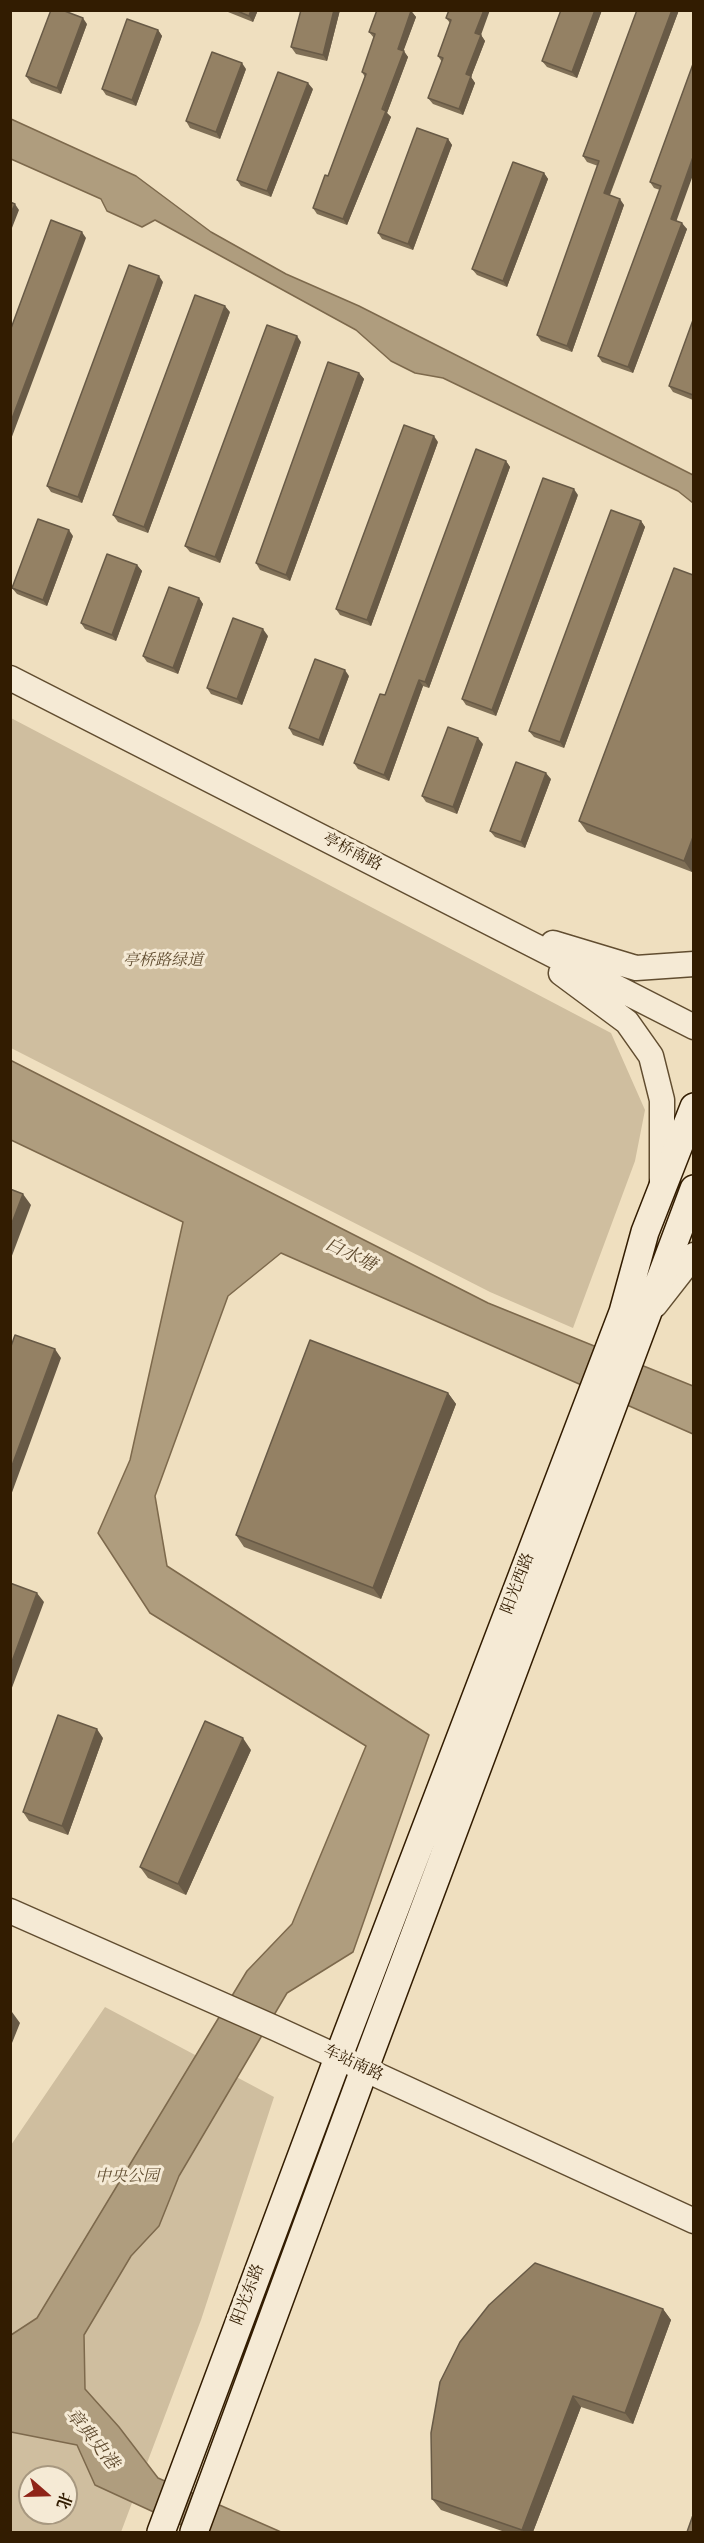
<!DOCTYPE html>
<html>
<head>
<meta charset="utf-8">
<style>
	body { margin:0 }
	#map { position:relative; width:704px; height:2543px; overflow:hidden; background:#efdfbf; font-family:"IM FELL English","Noto Serif SC",serif }
	canvas { display:block }
	.frame { position:absolute; inset:0; border:12px solid #321c01; pointer-events:none }
	.north { position:absolute; left:18px; top:2465px; width:60px; height:60px; box-sizing:border-box; background:#f5ead5; border:2px solid #a79880; border-radius:50%; rotate:110deg; font-size:16px; font-weight:700; line-height:24px; text-align:center; color:#321c01 }
	.north::after { content:''; display:block; margin:auto; width:21px; height:27px; background:#8f2418; clip-path:polygon(50% 0,100% 100%,50% 72%,0 100%) }
</style>
</head>
<body>
<div id="map">
<canvas width="704" height="2543"></canvas>
<div class="frame"></div>
<div class="north">北</div>
</div>
<script>
const context = document.querySelector('canvas').getContext('2d');
context.lineJoin = 'round';
function fill(path, color) { context.fillStyle = color; context.fill(path, 'evenodd'); }
const toPath = rows => new Path2D(rows.map(r => 'M' + r).join(''));
function strokePath(path, color, width, dash) { context.strokeStyle = color; context.lineWidth = width; context.lineCap = dash ? 'butt' : 'round'; context.setLineDash(dash || []); context.stroke(path); }
function drawText(font, color, halo, rows, align = 'center') {
  context.font = font + ' "IM FELL English","Noto Serif SC",serif'; context.lineWidth = 6; context.setLineDash([]); context.textBaseline = 'middle'; context.strokeStyle = halo; context.fillStyle = color; for (const [text, x, y, turn = 0] of rows) {
    context.save(); context.translate(x, y); context.rotate((+turn || 0) * Math.PI / 180); context.textAlign = isNaN(turn) ? turn : align; if (halo) context.strokeText(text, 0, 0); context.fillText(text, 0, 0); context.restore();
  }
}
fill(toPath([
	[11,718,611,1033,645,1110,635,1161,573,1328,490,1292,11,1048],
	[105,2007,274,2097,201,2320,121,2532,11,2532,11,2145],
	[30,2477,66,2477,66,2513,30,2513]
]), '#cfbe9f');
const water = toPath([
	[11,119,136,176,211,232,286,274,359,306,693,475,693,503,678,491,443,378,415,373,391,361,356,330,155,220,142,227,107,211,101,199,11,159,11,119],
	[10,1060,488,1303,693,1386,693,1434,281,1253,228,1296,155,1496,167,1566,429,1735,353,1952,287,1993,179,2176,159,2226,131,2256,84,2335,85,2389,119,2427,158,2478,281,2532,197,2532,95,2485,77,2445,11,2432,11,2335,37,2318,247,1971,292,1924,366,1746,150,1613,98,1533,130,1460,183,1222,11,1140,10,1060]
]);
fill(water, '#af9d7e');
strokePath(water, '#7d694c', 1.5);
const tertiary = toPath([
	[10,678,694,1027],
	[553,943,636,968,694,964],
	[561,973,627,1022,651,1056,662,1100,662,1185],
	[655,1305,694,1255],
	[10,1911,277,2029,694,2221]
]);
const secondary = toPath([
	[161,2532,338,2058,623,1312,645,1232,694,1107],
	[194,2532,364,2070,694,1189]
]);
strokePath(tertiary, '#614d30', 27);
strokePath(secondary, '#321c01', 30);
strokePath(tertiary, '#f5ead5', 24);
strokePath(secondary, '#f5ead5', 27);
fill(toPath([
	[223,10,258,10,253,22],
	[301,10,340,10,327,61,296,54,291,47],
	[377,10,413,10,412,12,416,17,403,51,408,57,387,113,391,117,347,225,317,214,313,208,328,176,365,77,362,72,374,38,369,32],
	[449,10,481,35,485,41,471,77,475,83,463,115,433,104,428,98,442,62,438,56,450,23,446,18],
	[561,10,602,10,577,78,547,67,542,61],
	[637,10,679,10,610,195,624,205,572,352,541,341,537,335,598,166,587,162,583,156],
	[87,24,61,94,31,83,26,76],
	[158,30,162,36,136,106,106,95,102,89],
	[693,64,676,221,687,229,633,373,602,362,598,356,660,190,654,188,650,182],
	[246,69,220,139,190,128,186,121],
	[313,89,271,197,241,186,237,180],
	[448,139,452,145,413,250,382,239,378,233],
	[544,173,548,179,507,287,477,275,472,269],
	[163,282,82,503,51,492,47,486],
	[230,312,148,533,118,522,113,515],
	[693,320,693,400,673,392,669,386],
	[301,342,220,563,190,552,185,546],
	[359,373,364,379,290,581,260,570,256,563],
	[438,442,371,626,340,615,336,609],
	[506,461,510,467,429,688,423,686,389,781,358,769,354,763,385,695],
	[578,495,496,716,466,705,462,699],
	[641,521,645,527,564,748,534,737,529,731],
	[73,536,47,606,17,594,12,588],
	[137,565,142,571,116,641,85,629,81,623],
	[674,568,692,872,587,832,579,821],
	[199,598,203,604,178,674,147,662,143,656],
	[268,636,242,705,211,694,207,688],
	[349,676,323,746,293,735,289,728],
	[483,744,457,814,426,802,422,796],
	[551,779,525,848,495,837,490,831],
	[448,1393,456,1404,381,1599,244,1547,236,1535],
	[103,1738,68,1835,29,1821,23,1812],
	[251,1750,186,1895,148,1878,140,1867],
	[663,2309,671,2320,633,2424,581,2407,533,2532,505,2532,441,2510,432,2499]
]), '#7f6f56');
fill(toPath([
	[251,10,258,10,253,22,249,16],
	[334,10,340,10,327,61,323,55],
	[408,10,413,10,412,12,416,17,402,55,398,49],
	[484,10,490,10,481,35,485,41,471,77,475,83,463,115,459,109,466,74,475,33],
	[595,10,602,10,577,78,572,72],
	[672,10,679,10,608,199,604,193],
	[83,18,87,24,61,94,57,88],
	[158,30,162,36,136,106,132,100],
	[404,51,408,57,387,113,391,117,347,225,343,219],
	[242,63,246,69,220,139,216,132],
	[308,83,313,89,271,197,267,191],
	[448,139,452,145,413,250,408,244],
	[693,157,693,175,675,225,671,219],
	[544,173,548,179,507,287,503,281],
	[620,199,624,205,572,352,567,346],
	[15,204,19,210,10,233,10,215],
	[682,223,687,229,633,373,628,367],
	[82,232,86,238,10,442,10,424],
	[159,276,163,282,82,503,78,497],
	[225,306,230,312,148,533,144,527],
	[297,336,301,342,220,563,215,557],
	[359,373,364,379,290,581,286,575],
	[434,436,438,442,371,626,367,620],
	[506,461,510,467,429,688,425,682],
	[574,489,578,495,496,716,492,710],
	[641,521,645,527,564,748,560,742],
	[69,530,73,536,47,606,43,600],
	[137,565,142,571,116,641,112,635],
	[199,598,203,604,178,674,173,668],
	[263,629,268,636,242,705,237,699],
	[345,670,349,676,323,746,319,740],
	[419,680,423,686,389,781,384,775],
	[478,738,483,744,457,814,453,807],
	[546,773,551,779,525,848,521,842],
	[693,837,693,870,692,872,684,861],
	[23,1194,31,1205,10,1261,10,1228],
	[55,1349,61,1358,10,1498,10,1471],
	[448,1393,456,1404,381,1599,373,1588],
	[37,1593,44,1602,10,1693,10,1667],
	[97,1729,103,1738,68,1835,62,1826],
	[243,1738,251,1750,186,1895,178,1884],
	[12,2012,20,2023,10,2048,10,2015],
	[663,2309,671,2320,633,2424,625,2413],
	[573,2396,581,2407,533,2532,524,2532,522,2530]
]), '#685a46');
const building = toPath([
	[51,10,62,10,83,18,57,88,26,76,51,10],
	[235,10,251,10,249,16,235,10],
	[301,10,334,10,323,55,291,47,301,10],
	[377,10,411,11,398,49,404,51,382,109,386,111,343,219,313,208,325,175,328,176,366,74,362,72,375,34,369,32,377,10],
	[449,10,484,10,475,33,481,35,466,74,471,76,459,109,428,98,443,58,438,56,451,20,446,18,449,10],
	[561,10,595,10,572,72,542,61,561,10],
	[637,10,672,10,604,193,620,199,567,346,537,335,599,161,583,156,637,10],
	[127,19,158,30,132,100,102,89,127,19],
	[212,52,242,63,216,132,186,121,212,52],
	[693,64,693,157,671,219,682,223,628,367,598,356,661,186,650,182,693,64],
	[278,72,308,83,267,191,237,180,278,72],
	[417,128,448,139,408,244,378,233,417,128],
	[513,162,544,173,503,281,472,269,513,162],
	[10,202,15,204,10,215,10,202],
	[51,220,82,232,10,424,10,331,51,220],
	[129,265,159,276,78,497,47,486,129,265],
	[195,295,225,306,144,527,113,515,195,295],
	[693,320,693,395,669,386,693,320],
	[267,325,297,336,215,557,185,546,267,325],
	[328,362,359,373,286,575,256,563,328,362],
	[404,425,434,436,367,620,336,609,404,425],
	[476,449,506,461,425,682,419,680,384,775,354,763,380,694,385,695,476,449],
	[543,478,574,489,492,710,462,699,543,478],
	[611,510,641,521,560,742,529,731,611,510],
	[38,519,69,530,43,600,12,588,38,519],
	[107,554,137,565,112,635,81,623,107,554],
	[674,568,693,575,693,837,684,861,579,821,674,568],
	[169,587,199,598,173,668,143,656,169,587],
	[233,618,263,629,237,699,207,688,233,618],
	[315,659,345,670,319,740,289,728,315,659],
	[448,727,478,738,453,807,422,796,448,727],
	[516,762,546,773,521,842,490,831,516,762],
	[10,1189,23,1194,10,1228,10,1189],
	[15,1335,55,1349,10,1471,10,1349,15,1335],
	[310,1340,448,1393,373,1588,236,1535,310,1340],
	[10,1583,37,1593,10,1667,10,1583],
	[58,1715,97,1729,62,1826,23,1812,58,1715],
	[205,1721,243,1738,178,1884,140,1867,205,1721],
	[535,2263,663,2309,625,2413,573,2396,522,2530,432,2499,431,2433,440,2382,460,2342,489,2305,535,2263],
	[693,2515,693,2532,687,2532,693,2515]
]);
fill(building, '#948164');
strokePath(building, '#685a46', 1.5);
drawText('16px', '#321c01', '#f5ead5', [
	["亭桥南路",352,853,27],
	["阳光西路",519,1584,-69],
	["车站南路",353,2064,25],
	["阳光东路",249,2295,-69]
]);
drawText('italic 16px', '#614d30', '#f5ead5', [
	["亭桥路绿道",163,962],
	["中央公园",127,2178]
]);
drawText('italic 18px', '#5e492d', '#f5ead5', [
	["白水塘",350,1256,26],
	["章典史港",91,2440,51]
]);
</script>
</body>
</html>
